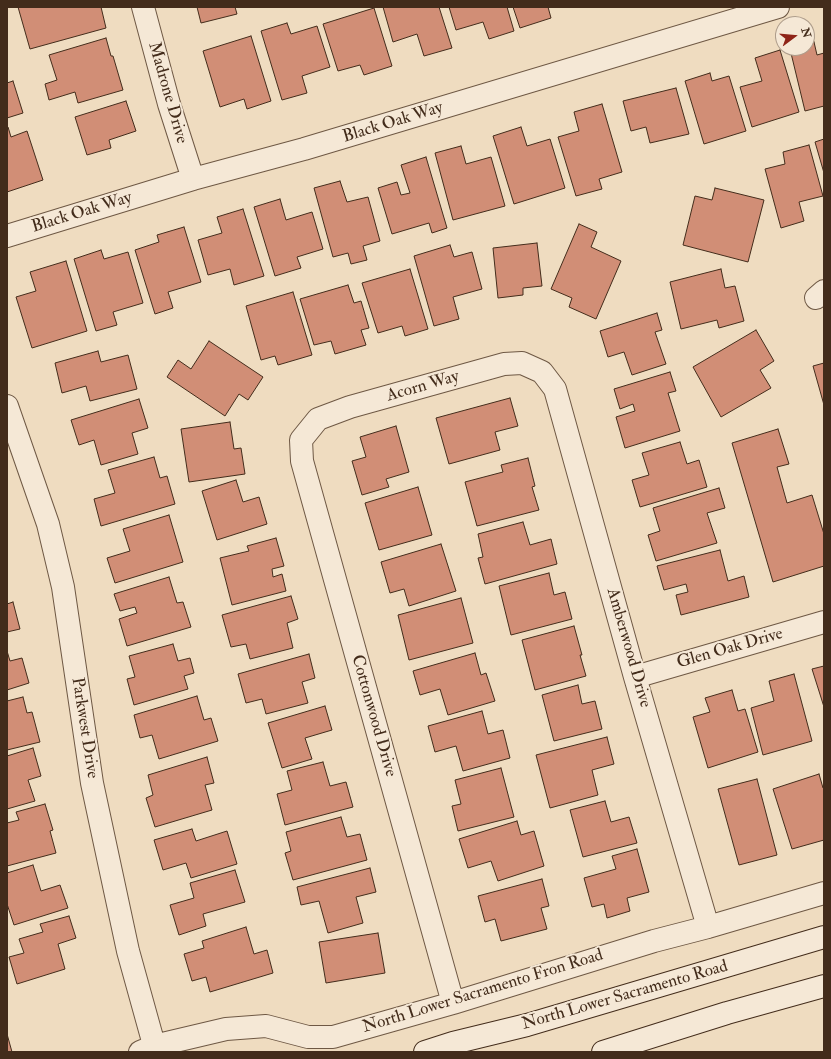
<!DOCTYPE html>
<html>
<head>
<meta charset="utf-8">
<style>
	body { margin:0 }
	#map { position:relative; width:831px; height:1059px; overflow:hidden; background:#efdcc0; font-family:"IM FELL Double Pica",serif }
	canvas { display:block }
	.frame { position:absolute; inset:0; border:8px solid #432c1b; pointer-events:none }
	.north { position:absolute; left:775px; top:16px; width:40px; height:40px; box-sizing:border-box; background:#f5e8d6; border:1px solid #ae9d8b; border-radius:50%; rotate:74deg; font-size:11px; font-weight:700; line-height:16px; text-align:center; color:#432c1b }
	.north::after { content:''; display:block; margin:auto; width:14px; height:18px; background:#8f2418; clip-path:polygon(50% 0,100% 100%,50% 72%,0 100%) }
</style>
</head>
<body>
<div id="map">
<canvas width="831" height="1059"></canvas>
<div class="frame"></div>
<div class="north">N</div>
</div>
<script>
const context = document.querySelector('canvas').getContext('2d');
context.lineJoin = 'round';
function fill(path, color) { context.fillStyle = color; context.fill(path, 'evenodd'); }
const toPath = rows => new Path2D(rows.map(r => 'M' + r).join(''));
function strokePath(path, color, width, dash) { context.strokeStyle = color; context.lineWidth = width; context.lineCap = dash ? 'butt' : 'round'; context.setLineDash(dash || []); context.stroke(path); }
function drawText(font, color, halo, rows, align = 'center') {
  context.font = font + ' "IM FELL Double Pica",serif'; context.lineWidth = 4; context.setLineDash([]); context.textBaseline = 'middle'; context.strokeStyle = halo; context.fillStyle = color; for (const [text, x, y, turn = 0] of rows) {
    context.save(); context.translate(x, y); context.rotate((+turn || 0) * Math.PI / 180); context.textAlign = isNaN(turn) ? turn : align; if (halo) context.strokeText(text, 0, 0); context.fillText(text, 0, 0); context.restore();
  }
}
const building = toPath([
	[18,7,101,7,106,28,30,49,18,7],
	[197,7,235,7,237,14,201,23,197,7],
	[383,7,439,7,452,48,424,56,417,34,393,42,383,7],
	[449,7,507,7,514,31,489,39,483,22,456,30,449,7],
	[513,7,548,7,551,18,520,28,513,7],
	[374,8,392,66,364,75,360,65,338,71,323,24,374,8],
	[287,23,291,34,317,26,330,67,302,76,307,93,282,100,261,31,287,23],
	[251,36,271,101,247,109,244,99,220,107,203,51,251,36],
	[106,38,111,56,113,56,123,90,78,103,75,92,49,100,45,84,57,80,49,55,106,38],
	[814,42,817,55,824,53,824,106,805,111,790,49,807,48,807,44,814,42],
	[780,50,799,112,752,127,740,87,762,81,755,58,780,50],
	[710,73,712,81,729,76,746,131,704,144,685,81,710,73],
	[13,81,23,113,7,118,7,83,13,81],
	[676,88,689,134,650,143,646,127,631,131,623,101,676,88],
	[126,101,136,131,109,140,111,148,87,155,75,117,126,101],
	[602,104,622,172,599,179,602,189,576,196,558,137,579,131,574,112,602,104],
	[7,127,8,127,11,137,27,131,43,180,7,192,7,127],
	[521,127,527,146,550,139,565,188,514,204,493,136,521,127],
	[824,139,824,173,815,142,824,139],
	[809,145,823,196,799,202,804,221,781,228,765,169,785,164,783,152,809,145],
	[461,146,466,164,491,157,505,206,453,220,435,153,461,146],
	[426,157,447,228,432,233,429,223,392,234,378,188,397,182,401,195,410,193,401,165,426,157],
	[340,181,347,202,368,197,380,241,363,246,367,260,351,264,348,253,333,257,314,188,340,181],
	[715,188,764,200,748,262,683,245,695,196,712,200,715,188],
	[280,199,286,220,312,212,323,249,297,257,301,268,275,276,254,207,280,199],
	[243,209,264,276,234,285,230,269,208,275,198,240,222,233,217,217,243,209],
	[579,224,597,232,591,247,621,261,596,319,569,307,572,298,551,289,579,224],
	[184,227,201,282,168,292,173,308,155,314,135,250,159,242,157,235,184,227],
	[537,243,542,286,523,288,523,295,498,298,493,248,537,243],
	[450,245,454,257,472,252,482,289,453,297,459,319,434,326,414,256,450,245],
	[101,250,104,259,128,252,143,303,113,312,117,325,96,331,74,259,101,250],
	[66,261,87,331,32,348,16,297,36,291,30,272,66,261],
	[410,269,428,329,405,336,402,326,378,333,362,283,410,269],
	[721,269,725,288,735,286,744,321,719,328,717,320,681,329,670,282,721,269],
	[348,285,354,303,361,301,369,328,361,330,366,345,335,354,331,341,314,345,300,299,348,285],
	[293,292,312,355,278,365,275,356,261,360,246,306,293,292],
	[657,313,662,330,655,332,666,364,632,375,624,352,608,357,600,331,657,313],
	[756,330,774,361,760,370,771,388,721,417,693,367,756,330],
	[209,341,263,377,248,400,239,394,225,416,167,377,178,360,191,369,209,341],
	[98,351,101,362,128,355,137,389,90,401,86,386,62,393,55,363,98,351],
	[824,363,824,405,813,366,824,363],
	[670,372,676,391,668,393,680,431,625,448,616,417,635,411,633,404,620,409,614,389,670,372],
	[510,398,518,426,495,432,500,450,449,464,436,418,510,398],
	[139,399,148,428,132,433,138,454,101,465,94,440,79,445,71,420,139,399],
	[230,422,234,449,241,448,245,474,189,482,181,429,230,422],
	[396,426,409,472,386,479,389,487,362,495,352,461,366,457,360,437,396,426],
	[778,429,789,464,777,467,787,503,812,495,824,534,824,566,773,582,732,443,778,429],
	[680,442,687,464,699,460,707,487,640,507,632,480,649,475,642,453,680,442],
	[154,457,160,478,167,476,175,504,101,526,94,499,115,493,108,470,154,457],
	[528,458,535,486,532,487,539,510,477,526,465,482,503,472,501,465,528,458],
	[236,480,243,502,259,497,267,524,217,540,202,491,236,480],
	[418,487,432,535,379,550,365,503,418,487],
	[719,488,725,508,707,513,717,543,656,561,648,535,660,531,653,508,719,488],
	[169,515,183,562,115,583,107,558,130,551,123,529,169,515],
	[523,522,530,545,551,539,557,564,485,584,478,558,483,557,478,534,523,522],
	[276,538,284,566,272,569,273,577,282,574,286,591,232,605,220,558,249,551,247,546,276,538],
	[441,544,456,591,409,606,404,589,390,593,381,562,441,544],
	[720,550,728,581,744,576,749,597,681,615,676,595,688,592,686,584,664,590,657,566,720,550],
	[549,573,554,595,565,592,572,619,511,635,499,586,549,573],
	[169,577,177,603,183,602,191,627,127,646,119,619,137,613,135,607,120,611,114,594,169,577],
	[291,596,298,619,287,623,293,648,250,659,246,644,231,647,222,615,291,596],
	[461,598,473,643,409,660,398,615,461,598],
	[13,602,20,629,7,632,7,604,13,602],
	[574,626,582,655,580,655,586,676,535,690,522,640,574,626],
	[173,644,178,661,190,658,194,673,184,676,188,689,134,705,127,679,135,677,129,656,173,644],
	[7,651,10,661,22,658,29,683,7,690,7,651],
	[475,653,481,675,486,673,495,701,448,715,440,689,420,695,413,671,475,653],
	[309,654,315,678,302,682,308,703,266,714,262,699,246,703,238,674,309,654],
	[824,666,824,707,812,669,824,666],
	[794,674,812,741,763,755,751,708,774,701,769,681,794,674],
	[578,685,582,704,595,701,602,729,554,741,542,695,578,685],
	[732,690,738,711,745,709,758,752,708,768,693,717,710,712,705,698,732,690],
	[197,696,204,720,211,718,218,741,159,759,152,735,140,738,134,715,197,696],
	[23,697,27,713,32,712,40,742,7,750,7,701,23,697],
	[325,706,332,730,305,738,312,759,282,768,268,723,325,706],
	[482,711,488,734,503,730,510,758,463,771,456,746,435,752,428,726,482,711],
	[607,737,614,764,592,770,598,795,550,808,536,755,607,737],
	[33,748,41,776,28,780,35,801,7,809,7,756,33,748],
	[207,757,214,783,205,785,212,810,155,827,146,798,153,795,148,775,207,757],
	[323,762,330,786,346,782,353,807,285,825,277,794,292,790,287,771,323,762],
	[501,768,514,817,458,831,452,806,461,804,455,780,501,768],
	[819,774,823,788,824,788,824,840,792,849,773,789,819,774],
	[757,779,777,855,739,865,718,789,757,779],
	[605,801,611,822,629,817,637,843,583,857,570,810,605,801],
	[45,804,53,830,50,831,56,853,7,866,7,823,19,820,16,812,45,804],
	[341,817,347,837,360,834,367,860,293,880,285,853,291,851,286,832,341,817],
	[517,821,521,835,534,831,544,866,498,881,491,861,468,868,459,839,517,821],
	[192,829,196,841,227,831,237,864,191,878,186,863,163,870,154,840,192,829],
	[637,849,649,892,627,898,630,911,607,918,604,904,592,907,584,878,616,869,612,856,637,849],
	[33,865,41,891,60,885,68,908,14,925,7,904,7,873,33,865],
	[370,868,376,892,356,897,363,923,328,933,319,901,301,905,297,887,370,868],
	[235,870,245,902,203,914,206,926,179,935,170,905,194,898,190,883,235,870],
	[542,879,549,906,541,908,547,929,501,941,495,919,485,922,478,896,542,879],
	[69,916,76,938,58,944,65,969,17,984,9,957,24,953,19,939,43,932,40,924,69,916],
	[246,927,254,954,267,950,273,973,210,992,206,977,192,981,184,954,204,948,202,941,246,927],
	[378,933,385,973,326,983,319,942,378,933],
	[7,1034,12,1052,7,1052,7,1034]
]);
fill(building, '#d18e76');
strokePath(building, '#432c1b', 1);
const street = toPath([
	[143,7,169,104,193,179],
	[7,236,193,179,304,149,778,7],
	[816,298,824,291],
	[7,406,48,524,63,587,92,783,128,951,156,1052],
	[635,677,824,622],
	[453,1003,302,461,301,440,318,419,350,407,504,364,522,363,542,372,555,389,635,677,708,927],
	[140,1052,154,1046,226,1029,266,1026,308,1037,333,1037,453,1003,654,941,708,927,824,893]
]);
const secondary = toPath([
	[425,1052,453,1043,527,1025,824,937],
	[603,1052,727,1013,824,986]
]);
strokePath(street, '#6e5844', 24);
strokePath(secondary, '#432c1b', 24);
strokePath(street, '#f5e8d6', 22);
strokePath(secondary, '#f5e8d6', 22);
drawText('17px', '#432c1b', '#f5e8d6', [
	["Madrone Drive",167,93,74],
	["Black Oak Way",393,123,-17],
	["Black Oak Way",82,213,-17],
	["Acorn Way",423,387,-16],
	["Amberwood Drive",628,648,74],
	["Glen Oak Drive",730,649,-16],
	["Cottonwood Drive",373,716,74],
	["Parkwest Drive",84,728,81],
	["North Lower Sacramento Fron Road",483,992,-17],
	["North Lower Sacramento Road",625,996,-16]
]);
</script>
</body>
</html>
